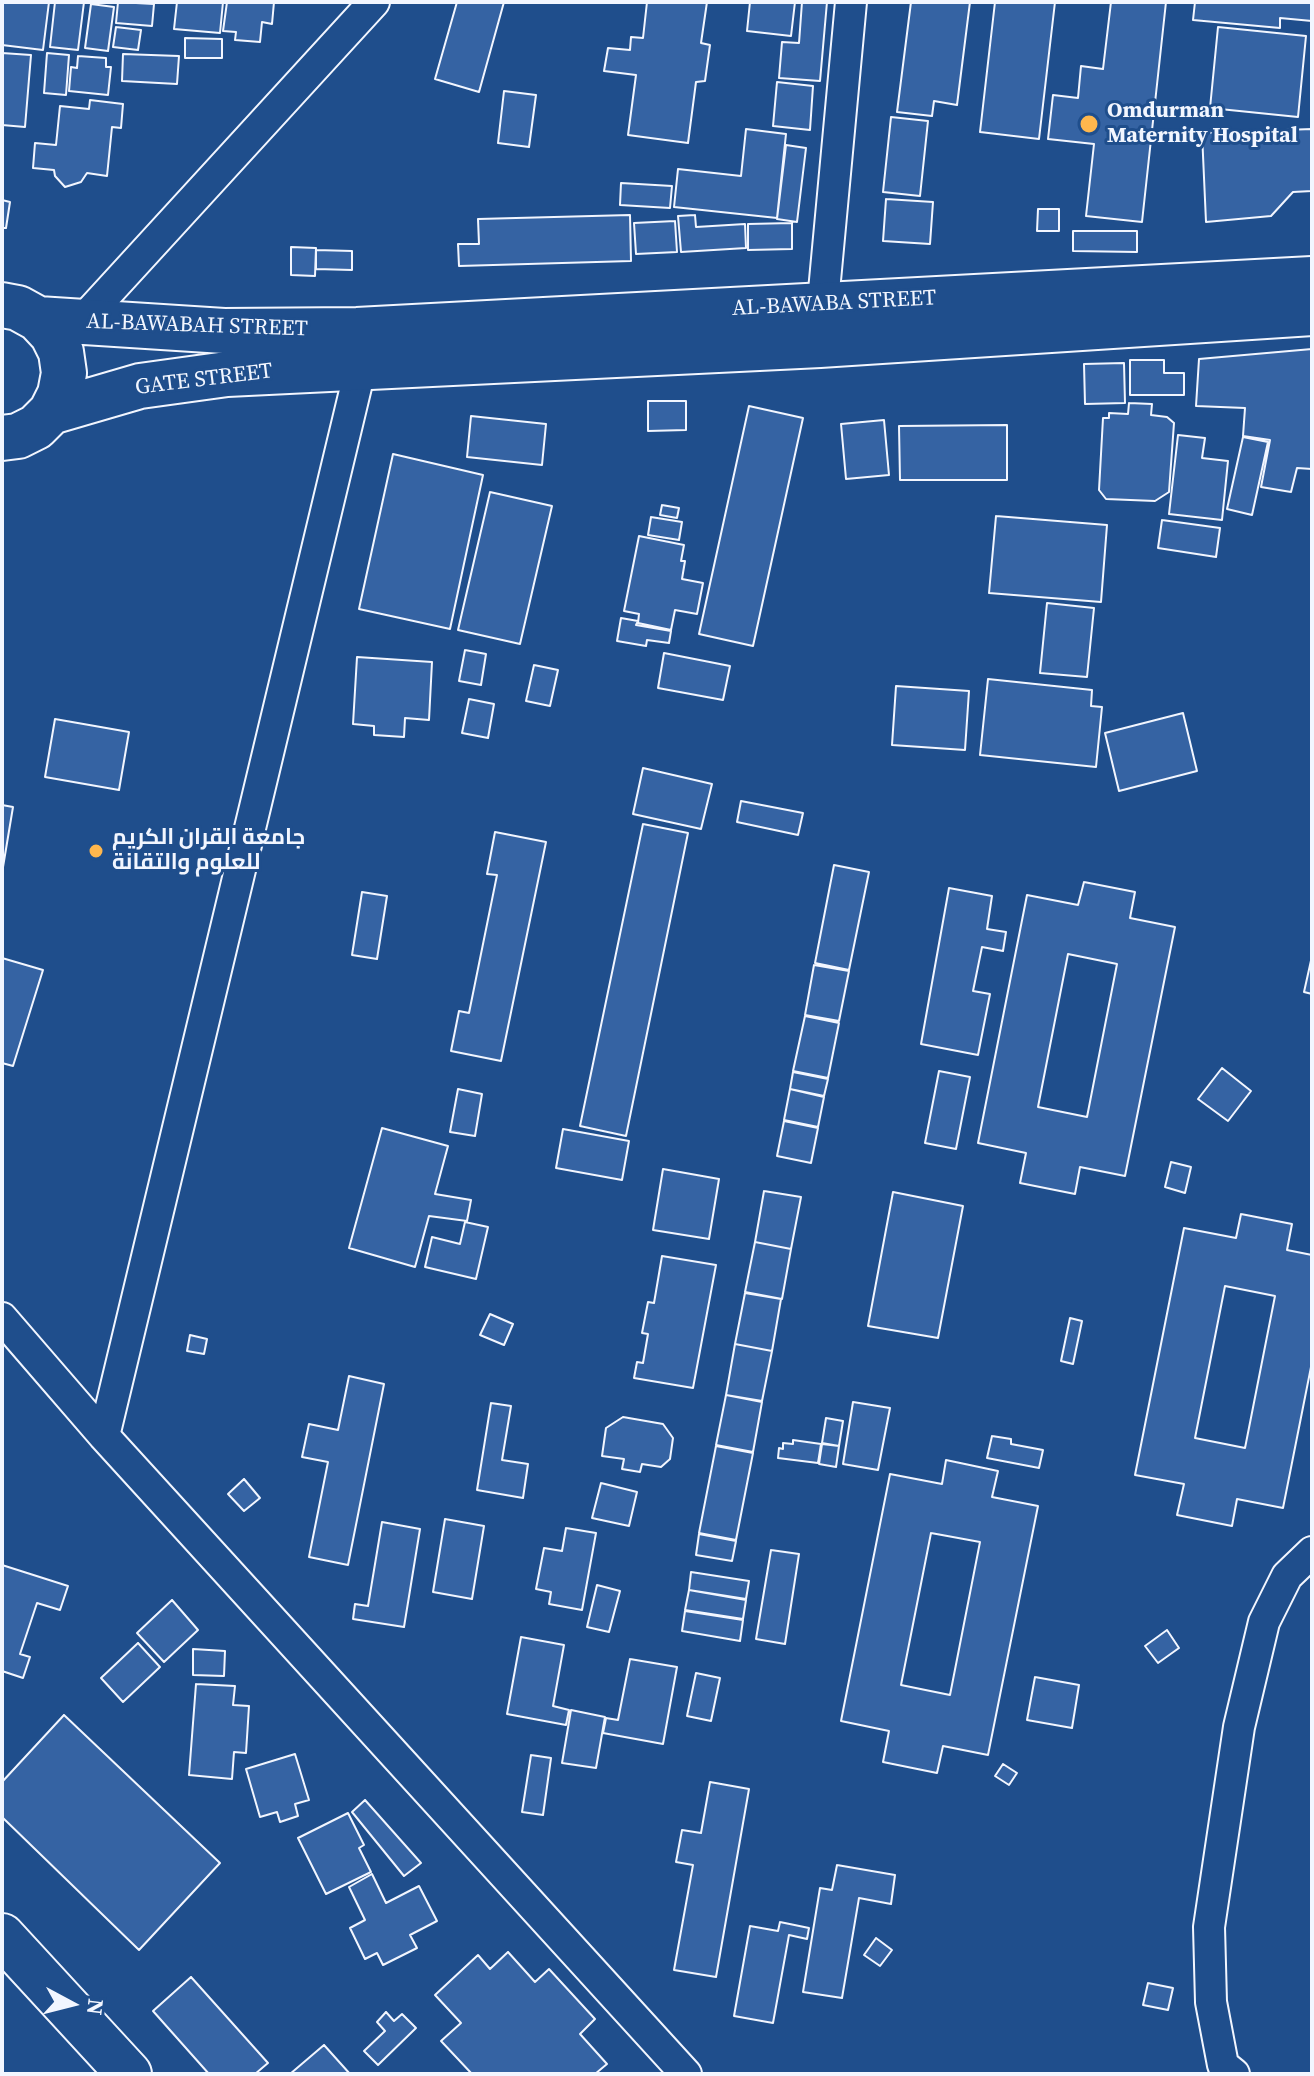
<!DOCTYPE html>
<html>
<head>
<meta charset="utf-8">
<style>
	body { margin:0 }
	#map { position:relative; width:1314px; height:2076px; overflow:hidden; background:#1f4e8c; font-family:"Source Serif 4",serif }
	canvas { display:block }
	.frame { position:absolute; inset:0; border:4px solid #f2f6ff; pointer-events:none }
	.north { position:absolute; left:32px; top:1964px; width:80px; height:80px; -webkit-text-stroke:6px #1f4e8c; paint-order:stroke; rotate:97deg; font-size:22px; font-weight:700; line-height:32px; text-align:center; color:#f2f6ff }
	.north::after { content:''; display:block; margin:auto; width:28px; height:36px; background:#f2f6ff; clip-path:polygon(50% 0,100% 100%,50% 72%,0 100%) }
</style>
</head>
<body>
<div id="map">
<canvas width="1314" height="2076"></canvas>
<div class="frame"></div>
<div class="north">N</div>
</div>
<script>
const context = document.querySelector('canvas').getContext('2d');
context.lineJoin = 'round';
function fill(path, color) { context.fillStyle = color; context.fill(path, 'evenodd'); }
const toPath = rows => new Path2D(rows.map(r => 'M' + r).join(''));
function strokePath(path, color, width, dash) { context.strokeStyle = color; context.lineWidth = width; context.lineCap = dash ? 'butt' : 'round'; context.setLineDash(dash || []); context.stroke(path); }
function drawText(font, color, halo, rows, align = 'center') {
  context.font = font + ' "Source Serif 4",Cairo,serif'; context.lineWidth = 6; context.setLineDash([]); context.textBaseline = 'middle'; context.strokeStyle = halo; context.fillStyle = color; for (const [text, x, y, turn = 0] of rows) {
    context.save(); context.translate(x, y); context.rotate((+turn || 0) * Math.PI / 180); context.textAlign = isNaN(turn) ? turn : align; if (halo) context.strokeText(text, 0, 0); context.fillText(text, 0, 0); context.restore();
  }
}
const building = toPath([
	[2,2,49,2,43,50,2,45,2,2],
	[55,2,84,2,78,50,50,47,55,2],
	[118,2,154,4,152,26,116,23,118,2],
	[177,2,223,2,220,33,174,29,177,2],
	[227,2,274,2,272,24,262,22,260,42,235,40,236,32,223,31,227,2],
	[457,2,504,2,479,92,435,79,457,2],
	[647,2,707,2,701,43,710,45,705,81,696,82,688,143,628,135,636,75,604,71,608,48,630,50,631,37,643,38,647,2],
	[750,2,795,2,791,36,747,31,750,2],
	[802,2,827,2,820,81,779,78,782,42,799,43,802,2],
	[911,2,970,2,957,105,934,101,932,116,897,112,911,2],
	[995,2,1055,2,1039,139,980,132,995,2],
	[1111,2,1166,2,1142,222,1086,216,1094,144,1048,139,1053,95,1078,98,1081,66,1103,69,1111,2],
	[1195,2,1312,2,1312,21,1280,18,1280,28,1193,20,1195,2],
	[91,4,114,7,108,51,85,48,91,4],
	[116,27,141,30,138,50,113,47,116,27],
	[1218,27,1306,36,1298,117,1210,108,1218,27],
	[185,38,222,39,222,58,185,58,185,38],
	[2,53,31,55,25,127,2,125,2,53],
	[47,53,69,55,66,95,44,93,47,53],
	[123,54,179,56,177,84,122,81,123,54],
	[78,56,106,58,106,67,111,67,108,95,69,91,71,67,77,68,78,56],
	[777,82,813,86,810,130,773,126,777,82],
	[504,91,536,95,529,147,498,143,504,91],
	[90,100,123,104,121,128,112,127,107,176,87,173,81,182,65,187,55,176,54,170,33,168,35,143,56,145,60,106,89,109,90,100],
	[891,117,928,121,920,196,883,192,891,117],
	[746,129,786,134,777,218,674,207,678,169,741,176,746,129],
	[1312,129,1312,191,1293,192,1271,216,1206,222,1202,133,1312,129],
	[786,145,806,148,797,222,777,219,786,145],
	[621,183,672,186,670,208,620,205,621,183],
	[886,199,933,202,930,244,883,241,886,199],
	[2,200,10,202,6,228,2,228,2,200],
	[1038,209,1059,209,1059,231,1037,231,1038,209],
	[630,215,631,261,459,266,458,244,479,244,478,219,630,215],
	[695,215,696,227,745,224,746,248,681,252,678,216,695,215],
	[675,221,677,252,636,254,634,223,675,221],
	[792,223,792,249,748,250,748,224,792,223],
	[1073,231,1137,231,1137,252,1073,251,1073,231],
	[291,247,316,248,315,276,291,275,291,247],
	[316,250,352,251,352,270,316,269,316,250],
	[1312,349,1312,469,1297,468,1291,492,1261,487,1270,440,1243,436,1245,408,1196,406,1199,359,1312,349],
	[1130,360,1164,360,1164,373,1184,373,1184,395,1130,395,1130,360],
	[1124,363,1125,403,1085,404,1084,364,1124,363],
	[648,401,686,401,686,430,648,431,648,401],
	[1129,403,1152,404,1151,415,1167,417,1174,423,1169,492,1155,501,1106,499,1099,490,1103,418,1109,418,1109,413,1128,414,1129,403],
	[749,406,803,418,753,646,699,634,749,406],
	[471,416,546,424,542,465,467,457,471,416],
	[884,420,889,475,846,479,841,424,884,420],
	[1007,425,1007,480,900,480,899,426,1007,425],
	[1178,435,1205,438,1202,458,1228,461,1222,520,1169,514,1178,435],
	[1243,437,1268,442,1252,515,1227,509,1243,437],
	[393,454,483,475,450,629,359,609,393,454],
	[490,492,552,506,520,644,458,630,490,492],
	[662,505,679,508,677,518,660,515,662,505],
	[996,516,1107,525,1101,602,989,593,996,516],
	[651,517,682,522,679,540,648,535,651,517],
	[1162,520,1220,528,1216,557,1158,548,1162,520],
	[639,536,684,545,681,561,685,561,682,579,703,583,697,614,675,610,671,630,638,623,639,614,624,611,639,536],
	[1047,603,1094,608,1087,677,1040,673,1047,603],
	[621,618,638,621,636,625,671,631,669,643,647,640,646,646,617,641,621,618],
	[465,650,486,654,481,685,459,681,465,650],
	[664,653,730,666,723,700,658,688,664,653],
	[357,657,432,662,429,720,405,718,404,737,374,735,374,726,353,724,357,657],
	[534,665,558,670,550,706,526,701,534,665],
	[988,679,1092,690,1091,706,1102,707,1096,767,980,755,988,679],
	[896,686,969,691,965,750,892,745,896,686],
	[469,699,494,704,488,738,462,733,469,699],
	[1183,713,1197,771,1119,791,1105,733,1183,713],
	[55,719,129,732,119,790,45,777,55,719],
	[643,768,712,784,701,829,633,814,643,768],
	[741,801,803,813,798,835,737,822,741,801],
	[2,805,13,807,2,873,2,805],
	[643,824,688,833,626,1136,580,1126,643,824],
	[495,832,546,842,501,1061,451,1051,459,1011,469,1013,497,875,487,874,495,832],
	[834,865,869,872,849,970,815,963,834,865],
	[1084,882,1135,892,1130,918,1175,927,1125,1176,1080,1167,1075,1194,1020,1183,1026,1153,978,1143,1027,895,1078,905,1084,882],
	[1068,954,1117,964,1087,1117,1038,1107,1068,954],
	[949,888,992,896,987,929,1006,932,1003,951,982,947,973,991,990,994,978,1055,921,1044,949,888],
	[362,892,387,896,377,959,352,955,362,892],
	[1312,956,1312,994,1304,992,1312,956],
	[2,958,43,970,13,1066,2,1063,2,958],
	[814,965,849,971,839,1021,805,1015,814,965],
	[805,1016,839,1023,828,1078,793,1071,805,1016],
	[1222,1068,1251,1091,1228,1121,1198,1099,1222,1068],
	[939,1071,970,1077,956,1149,925,1143,939,1071],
	[793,1072,828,1079,824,1096,790,1089,793,1072],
	[458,1089,482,1094,475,1136,450,1132,458,1089],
	[790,1089,824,1097,818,1127,784,1120,790,1089],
	[784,1121,818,1128,811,1163,777,1156,784,1121],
	[382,1128,448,1146,435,1194,471,1200,467,1221,429,1216,415,1267,349,1248,382,1128],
	[563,1129,629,1141,622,1180,556,1168,563,1129],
	[1171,1162,1191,1167,1185,1193,1165,1187,1171,1162],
	[663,1169,719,1179,709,1239,653,1230,663,1169],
	[764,1191,801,1197,791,1249,755,1242,764,1191],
	[893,1192,963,1206,938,1338,868,1326,893,1192],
	[1241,1214,1292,1224,1287,1250,1312,1255,1312,1362,1283,1508,1237,1499,1232,1526,1177,1515,1184,1484,1135,1475,1184,1228,1236,1238,1241,1214],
	[1225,1286,1275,1296,1245,1448,1195,1438,1225,1286],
	[465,1222,488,1227,476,1279,425,1267,432,1237,460,1244,465,1222],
	[755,1242,791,1249,782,1299,745,1292,755,1242],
	[662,1256,716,1265,693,1388,634,1378,637,1362,643,1363,648,1334,642,1333,648,1302,654,1303,662,1256],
	[745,1293,781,1299,772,1351,735,1344,745,1293],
	[490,1314,513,1324,504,1345,480,1335,490,1314],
	[1070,1318,1082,1321,1073,1364,1061,1361,1070,1318],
	[190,1335,207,1339,204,1354,187,1351,190,1335],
	[735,1344,772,1351,762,1401,726,1395,735,1344],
	[349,1376,384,1384,348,1565,309,1557,328,1462,302,1457,309,1424,338,1430,349,1376],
	[726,1395,762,1402,753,1452,716,1445,726,1395],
	[853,1402,890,1408,878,1470,843,1464,853,1402],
	[491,1403,511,1406,502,1460,528,1464,523,1498,477,1490,491,1403],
	[623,1417,663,1424,673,1438,670,1459,661,1467,642,1464,640,1472,622,1469,624,1459,602,1456,606,1428,623,1417],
	[826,1418,843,1421,839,1446,822,1443,826,1418],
	[992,1436,1011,1439,1011,1444,1043,1450,1039,1468,987,1458,992,1436],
	[793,1440,821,1444,818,1463,778,1458,779,1448,783,1449,783,1443,793,1444,793,1440],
	[822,1444,839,1446,836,1467,819,1464,822,1444],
	[716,1446,753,1453,736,1540,699,1533,716,1446],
	[946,1460,998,1471,992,1497,1038,1506,988,1755,943,1746,937,1773,883,1762,889,1731,841,1721,890,1474,942,1484,946,1460],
	[931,1533,980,1542,950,1695,901,1685,931,1533],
	[244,1479,260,1498,244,1511,228,1494,244,1479],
	[601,1483,637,1492,629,1526,592,1518,601,1483],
	[445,1519,484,1526,472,1599,433,1592,445,1519],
	[382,1522,420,1529,404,1627,353,1619,355,1604,368,1606,382,1522],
	[566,1528,596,1533,582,1610,549,1604,551,1592,536,1589,544,1548,562,1551,566,1528],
	[699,1534,736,1541,732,1561,696,1555,699,1534],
	[771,1550,799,1554,785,1644,756,1639,771,1550],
	[2,1565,68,1586,60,1610,37,1603,20,1654,30,1657,23,1678,2,1671,2,1565],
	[691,1572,749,1581,746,1599,689,1590,691,1572],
	[597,1585,620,1591,609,1632,587,1627,597,1585],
	[689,1590,746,1600,743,1619,685,1610,689,1590],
	[172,1600,198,1630,164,1662,137,1633,172,1600],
	[685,1611,743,1620,740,1641,682,1631,685,1611],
	[1167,1630,1179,1648,1158,1663,1145,1646,1167,1630],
	[521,1637,564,1645,553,1706,569,1710,566,1725,507,1714,521,1637],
	[138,1643,160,1667,123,1702,101,1678,138,1643],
	[193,1649,225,1651,224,1676,193,1675,193,1649],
	[630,1659,677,1667,663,1744,603,1733,606,1718,618,1720,630,1659],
	[696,1673,720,1678,711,1721,687,1716,696,1673],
	[1035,1677,1079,1685,1072,1728,1027,1720,1035,1677],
	[196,1684,235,1686,233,1705,249,1706,246,1753,234,1752,232,1779,189,1775,196,1684],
	[571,1710,605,1717,596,1768,562,1763,571,1710],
	[64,1715,220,1863,139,1950,2,1817,2,1782,64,1715],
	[295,1754,309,1800,295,1804,298,1816,280,1822,277,1812,260,1817,246,1769,295,1754],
	[531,1755,551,1758,543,1815,522,1812,531,1755],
	[1003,1764,1017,1773,1009,1785,995,1776,1003,1764],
	[710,1782,749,1789,716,1977,674,1970,693,1865,676,1862,682,1830,701,1833,710,1782],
	[365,1800,421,1863,404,1876,352,1812,365,1800],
	[348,1813,364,1845,359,1848,371,1872,326,1894,298,1838,348,1813],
	[837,1865,895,1875,891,1904,859,1898,842,1998,803,1992,820,1888,832,1890,837,1865],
	[372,1874,386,1903,419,1886,437,1921,410,1935,417,1948,383,1965,377,1953,365,1959,350,1928,365,1920,349,1887,372,1874],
	[780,1922,809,1928,807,1939,789,1935,773,2023,734,2016,750,1926,778,1931,780,1922],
	[876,1938,892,1950,880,1966,864,1955,876,1938],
	[508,1952,535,1982,549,1969,595,2019,580,2034,607,2064,595,2074,472,2074,441,2041,461,2023,435,1995,478,1955,490,1969,508,1952],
	[191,1977,268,2063,255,2074,209,2074,153,2011,191,1977],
	[1148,1983,1173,1988,1168,2010,1143,2005,1148,1983],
	[386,2012,394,2021,402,2014,416,2028,378,2065,364,2051,385,2031,377,2022,386,2012],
	[324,2045,350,2074,290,2074,324,2045]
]);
fill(building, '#3563a3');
strokePath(building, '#f2f6ff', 2);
const street = toPath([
	[80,323,374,2],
	[821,323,851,2],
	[2,1318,104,1436,686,2074],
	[104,1436,361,366],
	[1234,2074,1223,2065,1211,2002,1209,1927,1239,1727,1264,1622,1287,1576,1312,1552]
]);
const primary = toPath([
	[2,305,18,308,38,319,52,334,61,352,64,373,60,394,51,412,36,427,18,436,2,438],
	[38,319,224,331,357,330,1312,279],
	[51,412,140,386,227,374,820,345,1312,313],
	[2,1936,129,2074]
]);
strokePath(street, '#f2f6ff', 34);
strokePath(primary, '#f2f6ff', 48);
strokePath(street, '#1f4e8c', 30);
strokePath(primary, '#1f4e8c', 44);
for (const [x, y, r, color] of [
	[1089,124,10,"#ffb74d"],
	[96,851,8,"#ffb74d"]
]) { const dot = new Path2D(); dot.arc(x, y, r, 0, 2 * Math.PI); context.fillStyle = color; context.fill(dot); strokePath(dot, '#1f4e8c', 3); }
drawText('bold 22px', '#f2f6ff', '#1f4e8c', [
	["Omdurman",1107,111],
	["Maternity Hospital",1107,136],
	["جامعة القران الكريم",112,838],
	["للعلوم والتقانة",112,863]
], 'left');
drawText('22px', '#f2f6ff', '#1f4e8c', [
	["AL-BAWABA STREET",834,304,-3],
	["AL-BAWABAH STREET",197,326,2],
	["GATE STREET",204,380,-7]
]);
</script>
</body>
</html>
